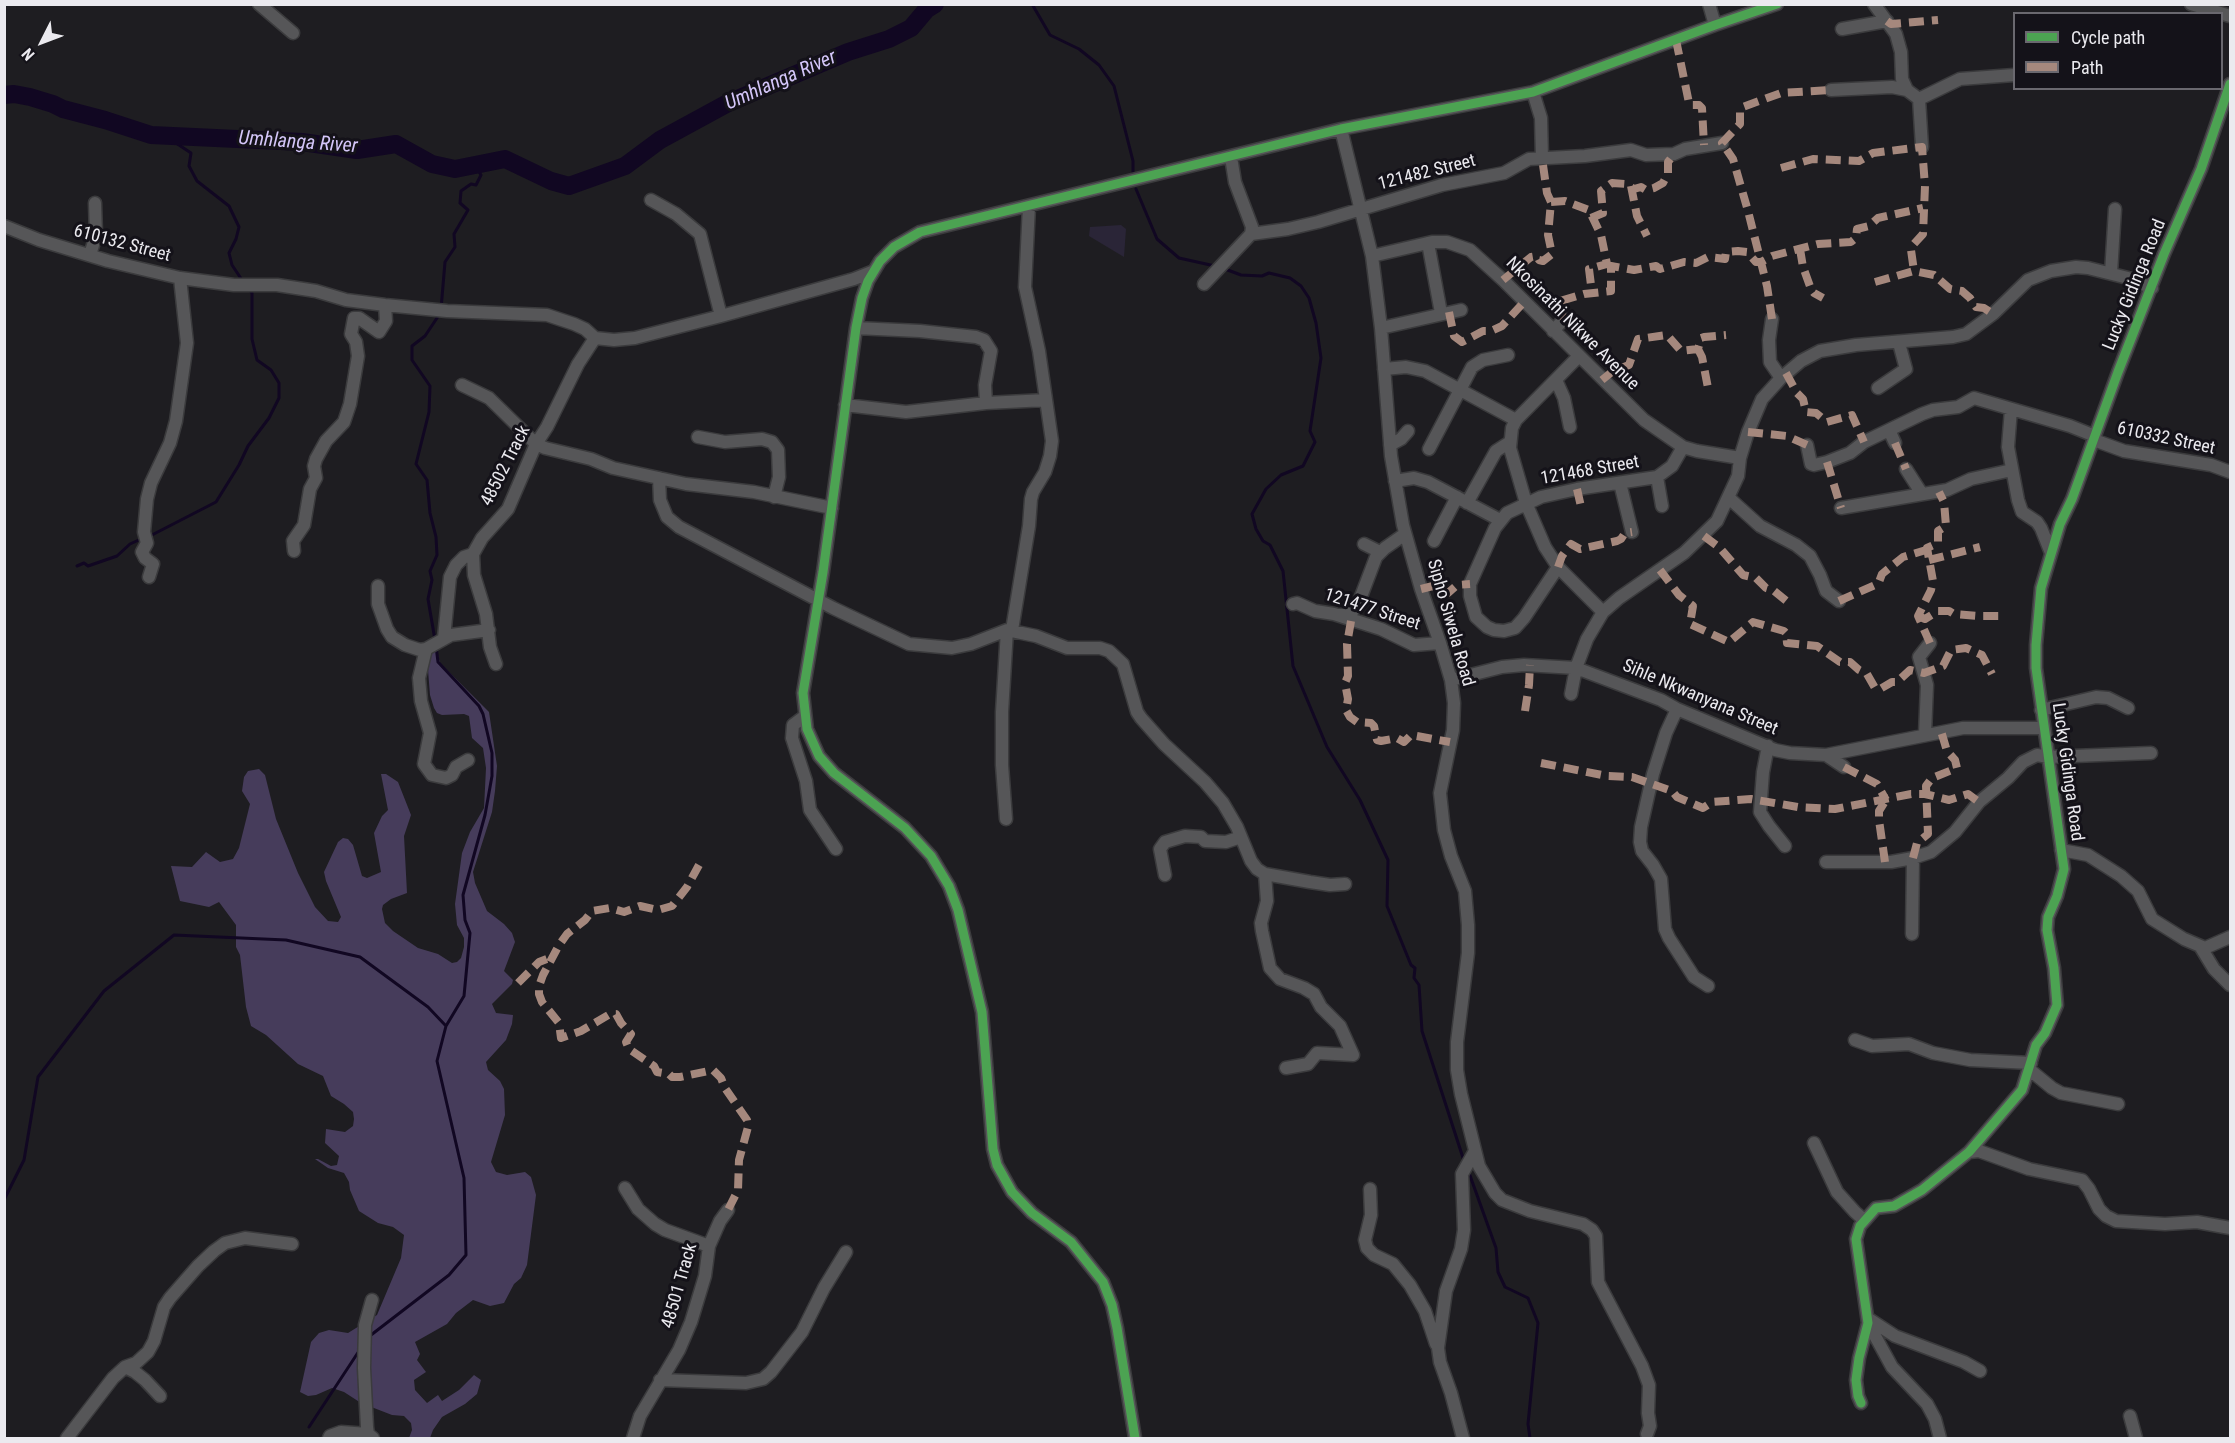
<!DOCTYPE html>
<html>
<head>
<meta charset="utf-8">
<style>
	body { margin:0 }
	#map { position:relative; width:2235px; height:1443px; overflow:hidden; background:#1e1d21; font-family:"Roboto Condensed",sans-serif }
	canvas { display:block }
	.frame { position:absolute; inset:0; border:6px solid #ebeaef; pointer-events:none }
	.legend { position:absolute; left:2013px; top:12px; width:210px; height:78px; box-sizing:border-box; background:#141219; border:2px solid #6a686f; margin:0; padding:8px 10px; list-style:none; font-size:18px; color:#ebeaef }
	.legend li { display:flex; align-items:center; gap:12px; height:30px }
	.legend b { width:30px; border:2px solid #6a686f }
	.north { position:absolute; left:12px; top:12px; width:60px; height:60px; -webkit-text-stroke:4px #141219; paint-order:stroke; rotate:228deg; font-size:16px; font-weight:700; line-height:24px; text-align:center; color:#ebeaef }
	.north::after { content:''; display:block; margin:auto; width:21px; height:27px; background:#ebeaef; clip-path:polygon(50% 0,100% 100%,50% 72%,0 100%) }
</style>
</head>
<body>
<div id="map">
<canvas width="2235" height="1443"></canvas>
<div class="frame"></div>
<ul class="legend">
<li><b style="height:8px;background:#4ca352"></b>Cycle path</li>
<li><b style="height:8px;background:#a5887d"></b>Path</li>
</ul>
<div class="north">N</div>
</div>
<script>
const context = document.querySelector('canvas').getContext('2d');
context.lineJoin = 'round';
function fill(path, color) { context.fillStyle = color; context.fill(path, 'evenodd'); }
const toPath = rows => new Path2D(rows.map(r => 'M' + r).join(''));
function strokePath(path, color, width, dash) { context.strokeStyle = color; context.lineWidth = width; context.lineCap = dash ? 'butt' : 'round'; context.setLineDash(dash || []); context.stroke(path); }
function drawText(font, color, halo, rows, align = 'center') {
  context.font = font + ' "Roboto Condensed",sans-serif'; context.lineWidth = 6; context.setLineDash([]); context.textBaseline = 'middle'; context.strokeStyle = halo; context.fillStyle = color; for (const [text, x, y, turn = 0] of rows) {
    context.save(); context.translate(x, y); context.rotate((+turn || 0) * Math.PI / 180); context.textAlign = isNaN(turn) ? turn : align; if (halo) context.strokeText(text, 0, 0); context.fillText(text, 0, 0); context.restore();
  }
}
fill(toPath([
	[1121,225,1126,229,1124,257,1089,236,1090,227]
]), '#2a2537');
fill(toPath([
	[435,650,437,651,440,663,489,712,497,766,495,791,492,812,473,872,475,883,487,911,504,924,512,933,515,942,504,971,513,980,512,984,492,1004,496,1013,513,1015,512,1024,506,1040,486,1062,488,1070,500,1081,504,1089,505,1115,491,1162,496,1172,507,1175,525,1172,531,1177,536,1195,527,1265,521,1278,514,1284,504,1303,490,1306,473,1300,456,1313,447,1324,415,1342,420,1354,417,1360,426,1372,414,1380,415,1390,427,1403,438,1395,442,1401,459,1390,474,1375,481,1380,477,1394,465,1404,442,1417,433,1430,430,1438,409,1438,412,1430,411,1423,404,1416,392,1415,361,1403,344,1392,332,1388,316,1395,308,1396,300,1392,311,1342,319,1333,329,1330,348,1333,377,1315,401,1258,404,1235,393,1227,378,1223,359,1211,350,1190,349,1182,344,1173,328,1168,315,1159,318,1159,331,1166,337,1165,339,1156,325,1143,326,1129,345,1132,353,1126,354,1119,353,1112,344,1104,331,1096,323,1076,298,1064,266,1035,251,1026,246,1007,240,955,236,947,236,925,219,902,209,907,180,901,171,866,192,867,206,852,220,862,233,859,239,848,250,804,242,791,244,777,248,771,259,769,265,775,276,819,298,873,315,907,328,921,338,922,341,917,326,881,324,872,338,842,343,838,348,839,353,845,362,876,367,878,381,872,374,833,382,816,388,810,381,774,386,774,398,782,411,815,404,836,407,893,391,899,383,905,382,909,385,923,393,931,418,948,438,954,452,963,457,962,461,958,464,947,464,938,457,925,455,904,462,853,470,832,484,808,486,768,483,748,472,738,469,716,464,714,442,715,437,713,434,708,430,695,428,670,430,653]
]), '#463c5b');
strokePath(toPath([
	[1032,4,1050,35,1079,49,1099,65,1114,86,1133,161,1133,172],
	[164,135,191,153,189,166,197,181,229,206,239,227,236,239,229,253,232,265,242,280],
	[1136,189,1157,239,1179,258,1215,266],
	[1225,269,1241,275,1262,276,1269,273,1290,278,1301,286,1309,298,1316,323,1321,358,1310,431,1315,442,1303,466,1281,475,1266,489,1252,514,1256,529,1263,541,1270,545,1283,571,1293,666,1327,747,1360,800,1388,860,1387,906,1411,965,1415,968,1414,978,1419,985,1422,1031,1464,1161],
	[441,309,445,262,455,247,454,234,468,210,460,203,461,191,471,184,476,185,481,175,475,165],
	[148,537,216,502,239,465,248,446,269,418,279,398,279,383,271,370,257,360,252,339,252,293,248,288],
	[77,566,84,563,88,566,117,556,130,544,141,539],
	[435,640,428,599,432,580,430,571,437,555,436,537,430,513,427,480,416,464,429,412,430,386,412,360,412,346,425,336,439,315],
	[1468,1170,1496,1248,1498,1272,1505,1287,1528,1298,1538,1323,1528,1424,1530,1438],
	[4,1200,24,1160,38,1077,104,991,174,935,286,940,360,957,428,1007,446,1026],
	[371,1335,449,1275,466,1255,464,1178,437,1061,446,1026,464,996,470,933,465,920,463,895,485,815,492,776,492,753,483,714,479,706,438,662,436,646],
	[309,1427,359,1351]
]), '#110722', 3);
strokePath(toPath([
	[4,95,14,94,30,97,53,104,63,109,105,120,151,135,302,142,357,150,396,144,432,164,455,169,505,159,551,181,569,186,625,166,660,140,728,103,848,52,889,39,911,28,927,9,935,4]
]), '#110722', 18);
const minor = toPath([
	[259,4,293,33],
	[1709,4,1715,25],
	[1874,4,1896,34,1901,52,1902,79,1907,90,1919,99],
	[2191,4,2230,16],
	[1842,29,1887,21],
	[1831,90,1892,87,1907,90],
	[1533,92,1541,118,1542,158],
	[1919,99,1960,79,2014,75],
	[1919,99,1922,147],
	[1341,129,1372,256,1381,328,1391,456,1403,525,1421,589,1440,643,1451,680,1454,703,1453,730,1440,793,1444,830,1451,856,1465,891,1468,925,1468,953,1457,1042,1457,1070,1461,1094,1479,1166,1495,1193,1502,1200,1530,1211,1583,1224,1592,1230,1596,1236,1598,1282,1642,1366,1649,1385,1648,1413,1650,1426,1647,1434],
	[651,200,676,214,700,234,721,316],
	[4,226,39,240,108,261,180,278,234,285,277,285,316,291,346,300,385,305,447,311,547,315,574,324,585,329,595,338,614,340,635,338,721,316,854,279,874,271],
	[1251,234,1288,229,1318,222,1442,185,1504,173,1529,159,1585,156,1631,150,1646,155,1674,154,1685,149,1722,143],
	[1428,243,1441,313],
	[90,255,96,235,95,203],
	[1372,256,1432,242,1447,242,1470,250,1503,280,1644,420,1683,447,1697,451,1740,458],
	[2111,273,2115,209],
	[1204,284,1251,234,1252,227,1235,182,1231,157],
	[1772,319,1769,340,1770,362,1781,378],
	[856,328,920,331,976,337,984,340,991,351,985,385,986,403],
	[1381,328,1461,310],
	[1553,331,1564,319],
	[1579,356,1516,420,1512,428,1510,448,1526,503,1545,547,1558,567,1603,612],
	[1384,369,1406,367,1425,371,1516,420],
	[1556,380,1564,398,1570,427],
	[462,385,489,398,536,444,545,448,591,459,613,468,686,484,754,492,832,508],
	[1878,388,1906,369,1899,343],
	[845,405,906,412,986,403,1046,400],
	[2011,409,2008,447,2018,500,2022,512,2037,522,2041,528,2051,553],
	[1889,430,1895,443],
	[698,437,725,442,762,439,772,442,778,450,779,477,774,497],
	[2094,440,2124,451,2211,465,2230,472],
	[1390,445,1401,439,1408,431],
	[1807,445,1811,464,1814,465,1827,462,1850,453,1864,442,1922,414,1933,410,1958,407,1974,398,2070,426,2095,436],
	[1429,449,1472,367,1483,360,1508,355],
	[1906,469,1922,494],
	[1657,477,1662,506],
	[659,478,660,500,667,517,679,527,833,608,909,644,952,648,971,644,1007,630,1036,636,1067,648,1100,648,1109,651,1123,664,1137,712,1141,718,1164,744,1205,782,1223,803,1237,827,1251,861,1257,869,1265,874,1310,882,1330,885,1345,884],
	[1395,481,1414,478,1428,482,1500,520],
	[1620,483,1632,532],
	[1729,498,1760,526,1796,545,1810,556,1820,575,1826,591,1839,601],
	[1467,503,1496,451,1510,442],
	[1841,508,1947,490,1971,479,2012,470],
	[1434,541,1457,497],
	[1364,544,1380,552],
	[294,551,293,541,304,525,310,489,316,478,314,466,316,459,326,441,344,422,350,404,358,356,356,342,351,334,354,318,359,318,379,332,386,321,385,305],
	[473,554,474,575,486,614,490,647,496,664],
	[1558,567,1524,618,1515,628,1504,631,1494,630,1487,627,1476,617,1470,596,1470,584,1495,528,1507,513,1541,497,1577,489,1657,477,1672,466,1683,447],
	[149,577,153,564,145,558,142,552,147,543,144,532,147,499,151,483,170,443,176,421,187,343,180,278],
	[378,586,378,604,387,629,392,637,405,645,420,650,426,649,451,635,489,630],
	[1293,604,1297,603,1315,611,1334,614,1381,629,1414,645,1440,643],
	[1338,615,1348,615,1357,607,1376,557,1385,548,1405,534],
	[1012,630,1029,526,1031,499,1033,492,1045,472,1050,456,1052,441,1039,351,1025,287,1029,206],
	[444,638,450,577,456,565,464,557,473,554,482,538,508,509,536,444,547,427,578,364,595,338],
	[426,649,419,678,421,701,430,733,424,764,432,775,446,778,452,775,456,767,468,760],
	[1451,680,1502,667,1524,665,1576,668,1661,700,1677,709,1775,750,1790,753,1826,755,1963,728,2043,728],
	[1571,694,1576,668,1587,639,1603,612,1619,598,1684,553,1717,521,1738,476,1740,458,1748,432,1762,399,1781,378,1801,361,1820,351,1856,345,1953,337,1966,334,1993,314,2028,280,2051,271,2076,267,2088,268,2128,278,2152,288],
	[1677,709,1666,733,1653,774,1641,827,1640,842,1642,851,1653,865,1661,879,1665,929,1669,938,1694,977,1708,986],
	[2041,710,2096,697,2108,698,2128,708],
	[805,716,793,725,792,738,806,781,810,810,836,849],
	[1925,734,1927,685,1919,657,1930,643],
	[1768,746,1763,772,1760,812,1769,826,1785,846],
	[1826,755,1844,767],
	[1006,819,1002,765,1002,712,1007,630],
	[2061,850,2088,855,2121,876,2138,891,2152,919,2184,939,2205,948,2230,937],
	[1826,862,1891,862,1913,858,1931,852,1955,832,1979,802,2008,778,2023,762,2037,755,2048,757,2151,753],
	[1265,874,1267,901,1261,923,1262,931,1270,968,1280,979,1304,988,1314,994,1321,1007,1340,1026,1353,1055,1317,1053,1308,1064,1286,1068],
	[1165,875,1160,849,1165,842,1185,836,1201,837,1205,841,1226,842,1241,837],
	[1912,934,1913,858],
	[2200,946,2214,969,2230,985],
	[1855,1040,1872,1046,1909,1044,1933,1053,1970,1060,2031,1063],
	[2030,1070,2052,1088,2061,1093,2118,1104],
	[1814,1143,1837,1192,1855,1212,1864,1220],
	[1969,1152,1979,1151,2029,1169,2082,1180,2089,1189,2099,1209,2106,1216,2116,1221,2165,1224,2197,1222,2230,1228],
	[625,1188,638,1209,655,1224,665,1230,709,1246],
	[1370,1189,1371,1215,1365,1240,1367,1248,1374,1255,1393,1264,1410,1285,1425,1311,1436,1344],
	[372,1300,365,1325,364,1368,367,1427,368,1434,373,1438],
	[1869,1319,1895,1336,1964,1362,1980,1371],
	[1868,1323,1892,1367,1927,1404,1935,1419,1940,1438],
	[125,1367,135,1372,145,1380,160,1396],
	[660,1380,746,1383,763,1379,771,1372,802,1332,824,1288,846,1252],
	[1861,1403,1858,1396,1856,1380,1859,1358,1868,1323,1856,1239,1860,1226,1876,1208,1894,1206,1922,1190,1969,1152,2022,1090,2036,1045,2045,1033,2057,1005,2054,968,2047,930,2048,917,2057,896,2064,869,2036,668,2036,645,2041,588,2060,524,2072,499,2118,372,2164,254,2201,169,2230,84],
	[2130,1416,2136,1438],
	[67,1438,113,1378,125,1367,136,1363,148,1352,154,1341,164,1307,170,1298,198,1266,214,1251,225,1243,245,1238,292,1244],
	[329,1438,330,1436,341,1432,368,1434],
	[633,1438,640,1416,679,1350,691,1322,705,1276,709,1246,720,1221,728,1210],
	[1135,1438,1117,1328,1112,1305,1103,1282,1071,1242,1032,1213,1012,1192,997,1165,993,1149,982,1012,958,910,949,886,931,856,905,828,834,773,819,756,807,729,803,693,823,572,856,328,862,298,868,281,880,261,894,247,920,232,1341,129,1533,92,1715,25,1777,4],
	[1463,1438,1451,1393,1440,1362,1438,1348,1446,1291,1461,1249,1464,1230,1462,1174,1475,1151]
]);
strokePath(minor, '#3b3b3d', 15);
strokePath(minor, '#565658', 12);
strokePath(toPath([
	[1887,21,1891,24,1938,20],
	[1676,40,1689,103,1691,105,1699,105,1702,108,1704,145],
	[1781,168,1813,159,1859,161,1873,153,1922,147,1925,186,1923,234,1913,245,1911,250,1914,271],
	[1631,186,1637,216,1647,236],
	[1551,202,1565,201,1589,210,1601,235,1607,264,1589,269,1592,293],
	[1591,218,1603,213,1601,191,1612,183,1626,184,1634,189,1641,187,1646,190,1654,188,1663,183,1668,173,1668,162,1674,154],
	[1800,249,1803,267,1811,289,1814,293,1823,298],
	[1503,280,1531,257,1537,256,1539,260,1543,261,1552,254,1548,235,1551,202,1547,193,1542,158],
	[1875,282,1914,271,1934,275,1950,289,1962,291,1970,298,1976,307,1984,308,1993,314],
	[1449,312,1454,336,1462,342,1483,331,1491,331,1502,326,1524,302],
	[1564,319,1557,302,1584,294,1611,291,1611,266,1634,270,1656,266,1660,269,1684,262,1696,263,1708,257,1725,259,1726,252,1738,251,1747,252,1756,262,1761,262,1772,256,1818,244,1851,242,1856,238,1857,229,1869,226,1878,218,1923,208],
	[1772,319,1767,286,1748,211,1733,159,1722,143,1740,124,1740,110,1743,107,1781,93,1831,90],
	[1698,349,1702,357,1709,393],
	[1786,373,1797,393,1803,399,1806,412,1816,413,1827,422,1852,415,1864,442],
	[1602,380,1613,371,1629,365,1638,339,1667,335,1681,351,1698,349,1701,338,1704,337,1726,335],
	[1748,432,1787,436,1807,445],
	[1895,443,1906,469],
	[1827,462,1841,508],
	[1577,489,1582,511],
	[1704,536,1720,548,1743,575,1756,578,1766,588,1773,590,1789,603],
	[1929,560,1980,547],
	[1558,567,1562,556,1571,544,1580,549,1617,541,1621,539,1625,533,1632,532],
	[1660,570,1679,595,1693,606,1690,624,1729,642,1753,622,1784,631,1786,633,1787,643,1817,646,1840,662,1850,662,1859,670,1867,674,1875,688,1880,689,1892,682,1897,682,1910,670,1924,673,1943,666,1951,650,1966,648,1982,655,1992,674],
	[1421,589,1433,586,1448,593,1457,585,1470,584],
	[1839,601,1875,585,1879,582,1882,574,1903,557,1926,550],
	[1918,616,1925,619,1938,611,1949,611,1954,614,1979,616,2005,616],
	[1351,621,1347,644,1348,676,1345,683,1348,699,1346,710,1350,717,1357,722,1371,723,1374,726,1377,740,1381,741,1397,738,1404,742,1411,735,1450,742],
	[1930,643,1918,616,1931,590,1933,581,1927,548,1938,543,1938,531,1946,526,1944,502,1939,492],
	[1525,711,1529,685,1530,665],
	[1541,763,1607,776,1632,777,1672,791,1677,797,1703,808,1712,802,1751,799,1798,807,1835,809,1911,794,1925,794,1949,800,1968,794,1979,802],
	[1844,767,1877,784,1886,800],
	[1913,858,1917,843,1928,834,1926,786,1932,778,1957,768,1955,760,1947,751,1941,731],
	[1885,862,1879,820,1879,811,1886,800],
	[699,865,687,887,672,906,658,910,640,906,624,912,610,908,592,911,585,920,567,934,559,945,543,975,539,986,539,994,542,1002,559,1023,561,1038,581,1031,610,1014,616,1014,621,1023,631,1034,626,1042,629,1049,654,1066,657,1072,669,1074,672,1077,680,1077,713,1070,721,1078,725,1088,747,1120,748,1127,739,1160,738,1190,728,1210],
	[518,983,539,962,552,957]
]), '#a5887d', 8, [15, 8]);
strokePath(toPath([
	[1861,1403,1858,1396,1856,1380,1859,1358,1868,1323,1856,1239,1860,1226,1876,1208,1894,1206,1922,1190,1969,1152,2022,1090,2036,1045,2045,1033,2057,1005,2054,968,2047,930,2048,917,2057,896,2064,869,2036,668,2036,645,2041,588,2060,524,2072,499,2118,372,2164,254,2201,169,2230,84],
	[1135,1438,1117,1328,1112,1305,1103,1282,1071,1242,1032,1213,1012,1192,997,1165,993,1149,982,1012,958,910,949,886,931,856,905,828,834,773,819,756,807,729,803,693,823,572,856,328,862,298,868,281,880,261,894,247,920,232,1341,129,1533,92,1715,25,1777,4]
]), '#4ca352', 9);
drawText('18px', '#ebeaef', '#141219', [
	["121482 Street",1427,173,-14],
	["610132 Street",122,244,15],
	["Lucky Gidinga Road",2135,285,-68],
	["Nkosinathi Nikwe Avenue",1572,324,45],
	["610332 Street",2166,439,12],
	["48502 Track",506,466,-63],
	["121468 Street",1590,471,-10],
	["121477 Street",1372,610,18],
	["Sipho Siwela Road",1450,623,74],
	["Sihle Nkwanyana Street",1700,698,23],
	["Lucky Gidinga Road",2067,772,82],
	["48501 Track",680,1286,-74]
]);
drawText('italic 20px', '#d4c6f9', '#141219', [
	["Umhlanga River",781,81,-24],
	["Umhlanga River",298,143,4]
]);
</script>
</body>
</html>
